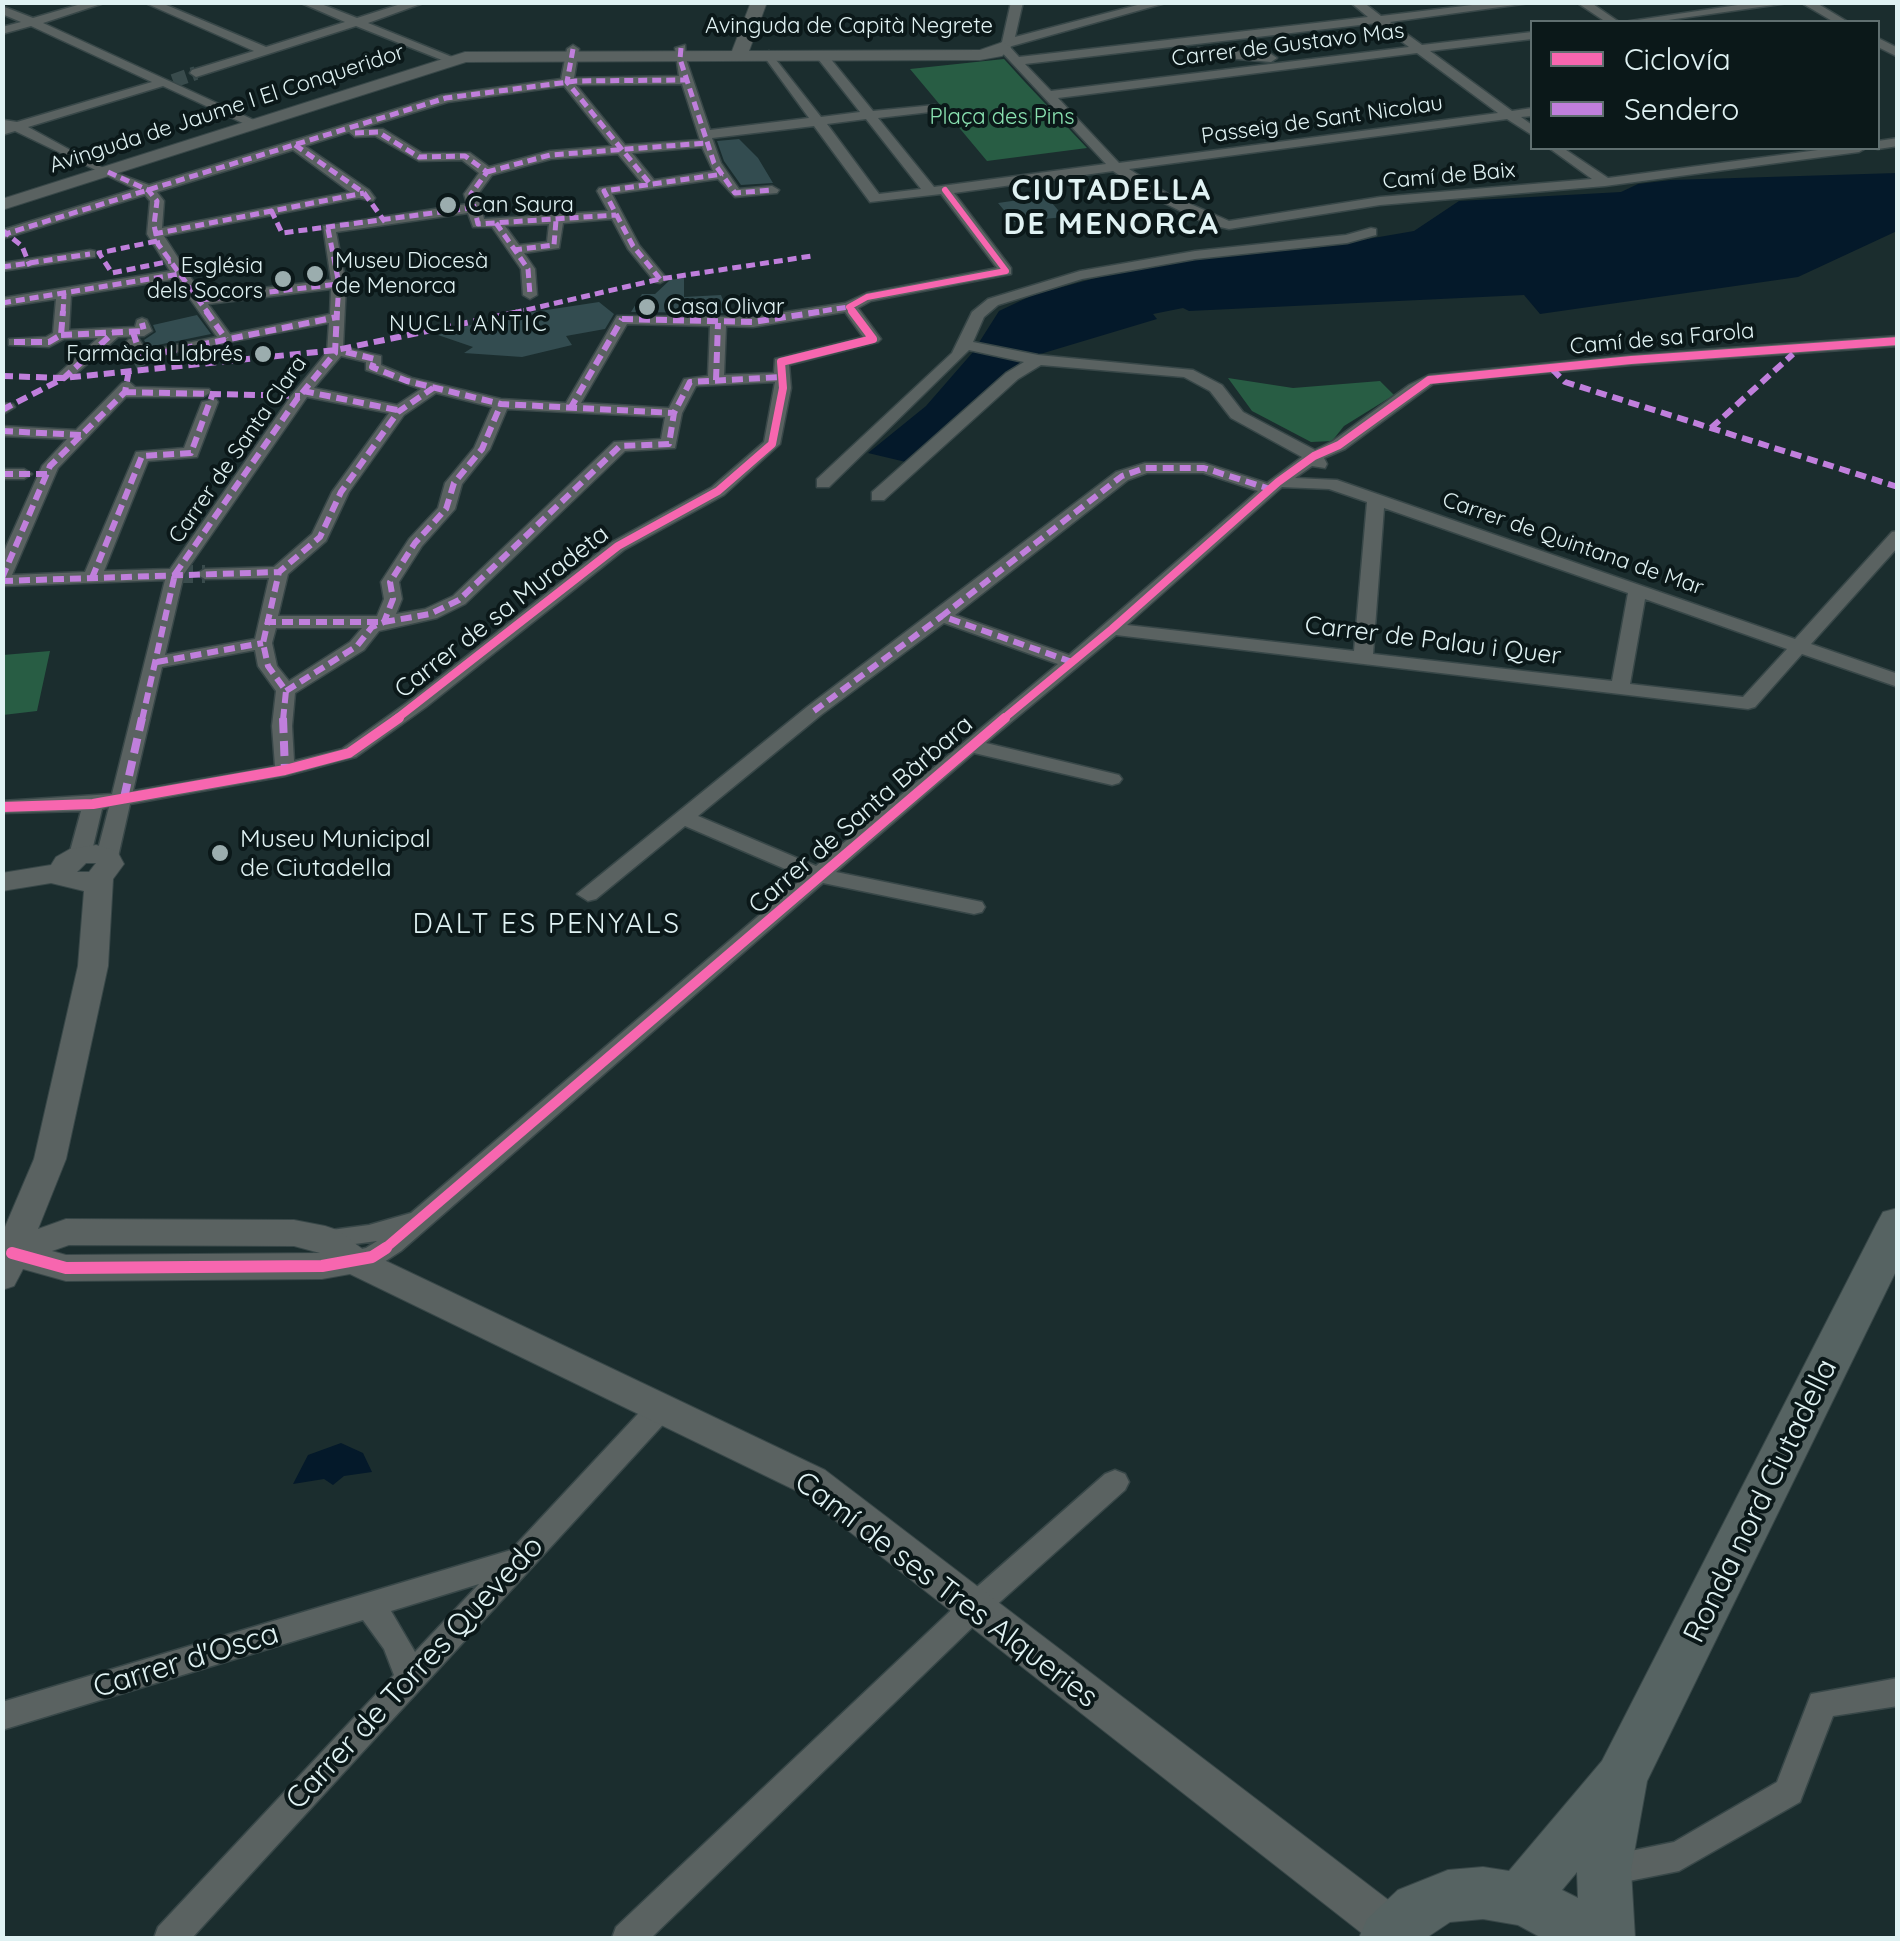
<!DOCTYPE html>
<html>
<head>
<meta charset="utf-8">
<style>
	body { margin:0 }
	#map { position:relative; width:1900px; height:1941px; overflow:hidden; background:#1b2d2e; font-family:Quicksand,sans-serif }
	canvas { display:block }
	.frame { position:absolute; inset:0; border:5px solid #e0f2f3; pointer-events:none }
	.legend { position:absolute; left:1530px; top:20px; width:350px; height:130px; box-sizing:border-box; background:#0b1819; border:2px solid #606f70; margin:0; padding:12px 18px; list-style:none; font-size:30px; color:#e0f2f3 }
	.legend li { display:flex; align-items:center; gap:20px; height:50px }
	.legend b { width:50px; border:2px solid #606f70 }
</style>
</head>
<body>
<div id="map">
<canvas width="1900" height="1941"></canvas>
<div class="frame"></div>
<ul class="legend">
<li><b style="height:12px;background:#f766af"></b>Ciclovía</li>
<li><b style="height:12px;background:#c07fdc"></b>Sendero</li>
</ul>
</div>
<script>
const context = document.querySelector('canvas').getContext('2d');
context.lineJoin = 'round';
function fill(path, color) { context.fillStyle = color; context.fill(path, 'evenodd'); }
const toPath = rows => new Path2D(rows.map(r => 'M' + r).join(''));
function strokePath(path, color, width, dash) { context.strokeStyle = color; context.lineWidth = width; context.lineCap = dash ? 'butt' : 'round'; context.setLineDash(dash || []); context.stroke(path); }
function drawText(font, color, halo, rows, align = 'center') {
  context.font = font + ' Quicksand,sans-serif'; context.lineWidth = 8; context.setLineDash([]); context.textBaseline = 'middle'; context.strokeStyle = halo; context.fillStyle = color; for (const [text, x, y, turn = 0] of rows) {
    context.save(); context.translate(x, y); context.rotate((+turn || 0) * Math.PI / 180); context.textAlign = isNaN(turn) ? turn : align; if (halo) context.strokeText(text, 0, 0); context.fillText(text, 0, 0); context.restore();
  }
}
fill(toPath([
	[1004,59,1024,81,1087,148,987,161,910,69],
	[1228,378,1293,388,1380,381,1394,395,1344,426,1332,441,1311,442,1252,411],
	[50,651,37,711,3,715,3,655]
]), '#285d44');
fill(toPath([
	[1897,173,1897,231,1798,277,1540,314,1524,295,1189,311,1183,308,1153,314,1157,319,1037,355,910,463,868,453,926,406,973,352,999,311,1033,295,1103,276,1198,258,1315,248,1414,231,1459,201,1621,192,1638,184,1671,180],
	[341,1443,363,1453,372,1472,344,1476,333,1485,324,1479,293,1484,308,1455]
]), '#04192a');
fill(toPath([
	[739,139,758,158,773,183,741,185,724,161,717,141],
	[1046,196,1064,217,1014,222,998,203],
	[684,278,684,297,721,295,728,313,631,312,642,294,655,294,670,280],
	[599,302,614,314,605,329,566,336,572,345,522,357,464,353,473,347,438,335,494,318],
	[197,315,211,334,148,347,144,340,156,332,153,325]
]), '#334c50');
strokePath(toPath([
	[173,81,196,73]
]), '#394b4c', 14, [14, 6]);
strokePath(toPath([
	[142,359,145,365],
	[175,574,205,574]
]), '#394b4c', 18, [18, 9]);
const minor = toPath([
	[88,2,107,2,43,23,256,121,245,124,163,86,28,127,105,169,149,185,442,95,561,79,567,49,573,45,579,49,574,78,679,76,675,48,685,45,686,59,710,130,809,118,763,55,769,51,821,117,860,112,815,55,825,52,873,111,935,105,936,108,930,112,878,118,934,187,1106,164,997,47,1002,42,1011,2,1023,2,1015,37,1149,2,1169,2,1012,46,1010,47,1019,57,1368,17,1350,2,1363,2,1381,16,1497,2,1537,2,1390,22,1422,45,1532,32,1532,39,1430,51,1512,111,1532,108,1532,116,1521,117,1532,125,1532,135,1507,119,1129,169,1168,194,1229,221,1380,197,1592,179,1549,148,1563,148,1608,178,1833,148,1866,148,1859,152,1605,186,1380,205,1229,229,1207,224,1158,200,1113,171,954,193,1011,268,1011,274,871,301,858,308,881,339,878,342,789,365,791,388,780,444,724,495,624,550,426,707,356,757,285,776,130,804,118,857,107,864,96,857,109,807,102,809,91,855,80,862,69,855,81,811,2,813,2,801,112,794,165,580,2,586,2,556,42,466,67,439,2,436,2,426,76,430,122,383,128,381,135,387,209,389,211,392,203,397,126,397,58,468,12,575,85,572,136,452,184,448,202,402,216,399,218,402,197,457,148,461,104,571,170,569,291,396,327,352,329,323,135,360,126,342,129,339,139,339,146,351,217,337,176,279,71,296,69,330,135,327,137,320,142,318,147,320,152,331,144,336,118,337,71,378,57,375,98,338,64,339,49,347,9,345,9,339,46,337,53,333,56,299,2,307,2,298,170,271,147,234,150,201,145,195,2,239,2,230,135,189,15,131,2,135,4,120,17,122,152,82,31,26,2,34,2,27,21,22,2,14,2,6,33,18,88,2],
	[1377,23,1409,47,1051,91,1025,64,1377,23],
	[1417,53,1498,113,1119,163,1058,98,1417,53],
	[682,84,700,140,625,145,576,85,682,84],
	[564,86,612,146,550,151,489,167,470,153,422,153,383,129,359,129,448,102,564,86],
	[866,119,921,189,879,194,827,124,866,119],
	[814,126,870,202,941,194,997,268,867,293,845,303,753,317,617,316,566,403,501,399,412,378,381,365,381,356,343,347,346,284,336,232,468,213,473,227,492,227,521,269,523,295,530,299,537,295,535,269,524,253,559,248,563,223,612,219,628,249,655,282,660,283,667,279,639,245,612,194,718,179,735,197,777,193,779,190,772,186,739,189,721,163,712,138,814,126],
	[349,132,355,137,375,136,419,161,462,160,479,173,464,194,467,204,323,226,331,280,202,295,164,236,359,198,373,201,375,198,369,190,305,146,349,132],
	[702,147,713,171,654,180,632,153,702,147],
	[293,150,350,192,162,228,164,201,157,192,293,150],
	[618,154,641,182,599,188,597,191,608,211,484,219,478,194,492,175,551,159,618,154],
	[549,224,547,242,519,245,505,226,549,224],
	[331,289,330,314,230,334,208,304,331,289],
	[845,312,863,337,775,359,774,373,724,375,726,326,753,327,845,312],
	[627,324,710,326,708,376,684,379,669,408,581,403,627,324],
	[341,356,366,362,366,370,421,389,397,405,314,388,341,356],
	[775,382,764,442,712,487,612,542,412,699,342,749,294,761,292,726,295,693,364,650,379,631,437,618,465,604,625,451,675,448,682,413,696,386,775,382],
	[436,393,492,407,474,448,445,483,438,508,409,539,381,582,384,599,377,616,278,616,288,574,326,541,349,492,404,415,436,393],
	[307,397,389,413,332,492,312,534,274,567,205,569,196,574,205,579,269,578,255,639,165,655,184,574,307,397],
	[507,409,665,417,661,439,614,442,453,596,425,609,396,614,402,599,399,582,422,546,455,509,462,484,490,449,507,409],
	[276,628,362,628,350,642,289,681,277,666,272,643,276,628],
	[255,650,258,666,276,691,272,726,275,766,133,791,162,667,255,650],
	[143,2,159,2,266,47,345,22,299,2,316,2,357,18,407,2,426,2,368,23,452,57,442,60,356,26,196,77,190,73,192,70,254,51,143,2],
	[1576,2,1590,2,1619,22,1606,22,1576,2],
	[1758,2,1795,2,1654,22,1624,22,1758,2],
	[1800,2,1815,2,1848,22,1834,22,1800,2],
	[1878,38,1898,48,1898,57,1878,47,1878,38],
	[1198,48,1271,54,1277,58,1271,62,1194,55,1192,52,1198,48],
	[1898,138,1898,146,1878,149,1873,148,1878,148,1878,141,1898,138],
	[1371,228,1376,229,1376,235,1347,243,1195,259,1082,279,998,305,984,317,973,342,1038,355,1193,370,1222,385,1243,412,1315,450,1333,441,1409,385,1429,375,1631,355,1898,336,1898,346,1631,365,1433,384,1345,449,1324,458,1327,464,1325,468,1312,466,1295,478,1337,480,1795,639,1892,532,1898,531,1898,547,1811,644,1898,674,1898,687,1802,654,1755,707,1748,709,1116,635,986,743,1119,775,1122,779,1119,783,1112,785,974,753,836,872,982,902,985,907,982,912,974,914,823,883,401,1251,381,1264,353,1270,344,1267,340,1260,344,1253,366,1248,377,1241,325,1248,316,1246,312,1239,316,1232,369,1225,411,1213,804,877,685,826,596,899,588,901,577,894,807,707,1116,472,1145,463,1204,463,1267,483,1302,457,1231,418,1210,391,1184,377,1041,365,1018,379,884,500,872,500,872,492,1006,373,1024,362,969,350,829,487,817,487,817,479,952,353,972,312,988,299,1080,271,1195,251,1346,235,1371,228],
	[1147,473,1203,473,1258,491,1069,655,955,615,1128,480,1147,473],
	[1282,487,1329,489,1367,502,1354,651,1127,625,1282,487],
	[1384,508,1628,593,1612,681,1373,654,1384,508],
	[1645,599,1787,649,1743,697,1630,684,1645,599],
	[944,623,1058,664,816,866,698,816,821,715,944,623],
	[90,250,95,251,95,257,2,271,2,263,90,250],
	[2,403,13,404,15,407,2,415,2,403],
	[2,469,24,469,32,474,24,479,2,479,2,469],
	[660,1398,670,1401,674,1409,670,1417,192,1938,154,1938,158,1927,394,1675,384,1649,363,1620,2,1730,2,1702,511,1550,650,1401,660,1398],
	[479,1584,415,1652,391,1611,479,1584],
	[1115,1470,1125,1474,1129,1482,1125,1490,982,1618,651,1938,612,1938,616,1927,962,1600,1105,1474,1115,1470],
	[1898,1678,1898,1706,1833,1716,1800,1802,1679,1871,1604,1886,1592,1881,1588,1870,1592,1859,1674,1842,1777,1782,1811,1694,1898,1678]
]);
const tertiary = toPath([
	[751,2,767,2,749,51,980,50,1003,42,1011,47,1002,56,980,60,466,62,2,210,2,199,465,52,732,51,751,2],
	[96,845,117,851,124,864,113,879,108,966,66,1159,38,1229,66,1219,294,1220,325,1226,337,1230,365,1251,825,1470,1408,1915,1414,1930,1411,1938,1368,1938,799,1492,350,1274,322,1279,66,1281,23,1269,14,1286,2,1290,2,1234,34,1159,78,966,84,891,51,883,2,891,2,873,51,865,56,857,70,849,96,845],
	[86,863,96,863,89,872,77,872,86,863],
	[69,1245,294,1246,320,1253,66,1255,52,1251,69,1245]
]);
const primary = toPath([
	[1898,1208,1898,1267,1647,1781,1631,1870,1635,1938,1542,1938,1518,1925,1483,1919,1450,1922,1426,1938,1359,1938,1367,1919,1398,1890,1448,1870,1483,1867,1509,1871,1602,1761,1877,1223,1883,1212,1898,1208],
	[1577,1872,1578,1898,1562,1890,1577,1872]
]);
strokePath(minor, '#384748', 3);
strokePath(tertiary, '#384748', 2);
strokePath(primary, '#384748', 2);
fill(minor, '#5a6261');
fill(tertiary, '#5a6261');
fill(primary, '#566362');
strokePath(toPath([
	[681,48,680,59,714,163,735,193,772,190],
	[573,49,567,82,650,184],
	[355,133,378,132,419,157,465,156,487,172,471,194,478,224,616,215],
	[295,145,364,193,385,222],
	[108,172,148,190,157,201,154,225,158,244,208,313],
	[487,172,550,155,707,143],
	[271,210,282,233,471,208],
	[496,223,528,269,530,295],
	[328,229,339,284,337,313],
	[2,230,22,246,30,266],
	[154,234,364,193],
	[2,235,446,98,576,81,686,80],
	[157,241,99,253,112,273,171,261],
	[513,250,554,245,556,220],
	[2,267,90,254],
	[660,279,633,246,604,191,723,174],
	[200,300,339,284],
	[2,303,180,274],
	[63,313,64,294],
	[513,313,660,279,812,256],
	[809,313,849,307]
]), '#c07fdc', 5, [9, 5]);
strokePath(toPath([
	[206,311,226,339],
	[622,319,753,322,825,311],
	[133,332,141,357,337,317],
	[61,335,144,331,142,323],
	[14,342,49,342,61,335,63,311],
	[346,352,375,359,372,367,407,381,501,404,674,413],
	[1552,369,1565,382,1898,487],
	[2,376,64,378,336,350,524,311],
	[716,380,718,323],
	[303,391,402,411],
	[125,392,300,396],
	[570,409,622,319],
	[2,410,64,378,113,333],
	[1711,428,1793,354],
	[2,431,82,435],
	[2,474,47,474],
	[175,574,297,399,335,353,337,311],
	[2,578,50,466,125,392,129,370],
	[92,578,142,456,191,453,213,393],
	[2,581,279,572],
	[265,622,384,622,430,614,459,600,620,446,669,444,674,413,690,382,782,377],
	[157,662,263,643],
	[1072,662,942,616,1122,476,1145,468,1204,468,1270,489],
	[286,691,357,646,372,627,384,622,393,599,390,582,415,543,446,509,454,483,482,449,501,404],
	[814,711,942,616],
	[142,720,175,574],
	[283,720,286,691,268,666,263,643,279,572,320,537,341,492,398,412,433,388]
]), '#c07fdc', 6, [11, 6]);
strokePath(toPath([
	[283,718,285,770],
	[124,798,142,718]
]), '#c07fdc', 8, [15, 8]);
strokePath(toPath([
	[854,313,849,307,867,297,1006,271,945,190]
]), '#f766af', 6);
strokePath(toPath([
	[395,720,618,546,718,491,772,444,783,388,781,362,873,339,852,311],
	[1002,720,1112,629,1278,482,1314,456,1339,445,1429,380,1631,360,1898,341]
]), '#f766af', 8);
strokePath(toPath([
	[2,807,93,804,285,770,349,753,399,718],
	[382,1251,1005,718]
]), '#f766af', 10);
strokePath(toPath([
	[12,1253,66,1268,322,1266,372,1257,386,1248]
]), '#f766af', 12);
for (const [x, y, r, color] of [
	[448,205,10,"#9badae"],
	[315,274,10,"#9badae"],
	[283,279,10,"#9badae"],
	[647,307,10,"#9badae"],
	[263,354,10,"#9badae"],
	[220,853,10,"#9badae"]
]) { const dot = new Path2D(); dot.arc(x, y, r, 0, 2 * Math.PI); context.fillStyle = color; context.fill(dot); strokePath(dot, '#0b1819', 4); }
drawText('22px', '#e0f2f3', '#0b1819', [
	["Avinguda de Capità Negrete",849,26],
	["Carrer de Gustavo Mas",1288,45,-7],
	["Avinguda de Jaume I El Conqueridor",227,109,-18],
	["Passeig de Sant Nicolau",1322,120,-8],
	["Camí de Baix",1449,176,-5],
	["Camí de sa Farola",1662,339,-5],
	["Carrer de Santa Clara",238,450,-55],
	["Carrer de Quintana de Mar",1573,544,19]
]);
drawText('22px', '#8ae2b1', '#0b1819', [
	["Plaça des Pins",1002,117]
]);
drawText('22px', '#e0f2f3', '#0b1819', [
	["Can Saura",468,205],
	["Museu Diocesà",335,261],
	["de Menorca",335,286],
	["Església",263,266,"right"],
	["dels Socors",263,291,"right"],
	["Casa Olivar",667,307],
	["Farmàcia Llabrés",243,354,"right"]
], 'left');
context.letterSpacing = '2.5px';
drawText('22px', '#e0f2f3', '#0b1819', [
	["NUCLI ANTIC",469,324]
]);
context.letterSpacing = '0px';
drawText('25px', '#e0f2f3', '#0b1819', [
	["Carrer de sa Muradeta",502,612,-38],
	["Carrer de Palau i Quer",1433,641,7],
	["Carrer de Santa Bàrbara",861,815,-41]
]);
drawText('25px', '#e0f2f3', '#0b1819', [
	["Museu Municipal",240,839],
	["de Ciutadella",240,868]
], 'left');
context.letterSpacing = '2.5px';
drawText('28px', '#e0f2f3', '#0b1819', [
	["DALT ES PENYALS",547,925]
]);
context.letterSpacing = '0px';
context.letterSpacing = '2.5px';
drawText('bold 30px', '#e0f2f3', '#0b1819', [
	["CIUTADELLA",1112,191],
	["DE MENORCA",1112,225]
]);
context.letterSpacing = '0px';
drawText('30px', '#e0f2f3', '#0b1819', [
	["Ronda nord Ciutadella",1761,1501,-64],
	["Camí de ses Tres Alqueries",946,1590,37],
	["Carrer d'Osca",186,1661,-17],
	["Carrer de Torres Quevedo",415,1673,-47]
]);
</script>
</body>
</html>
